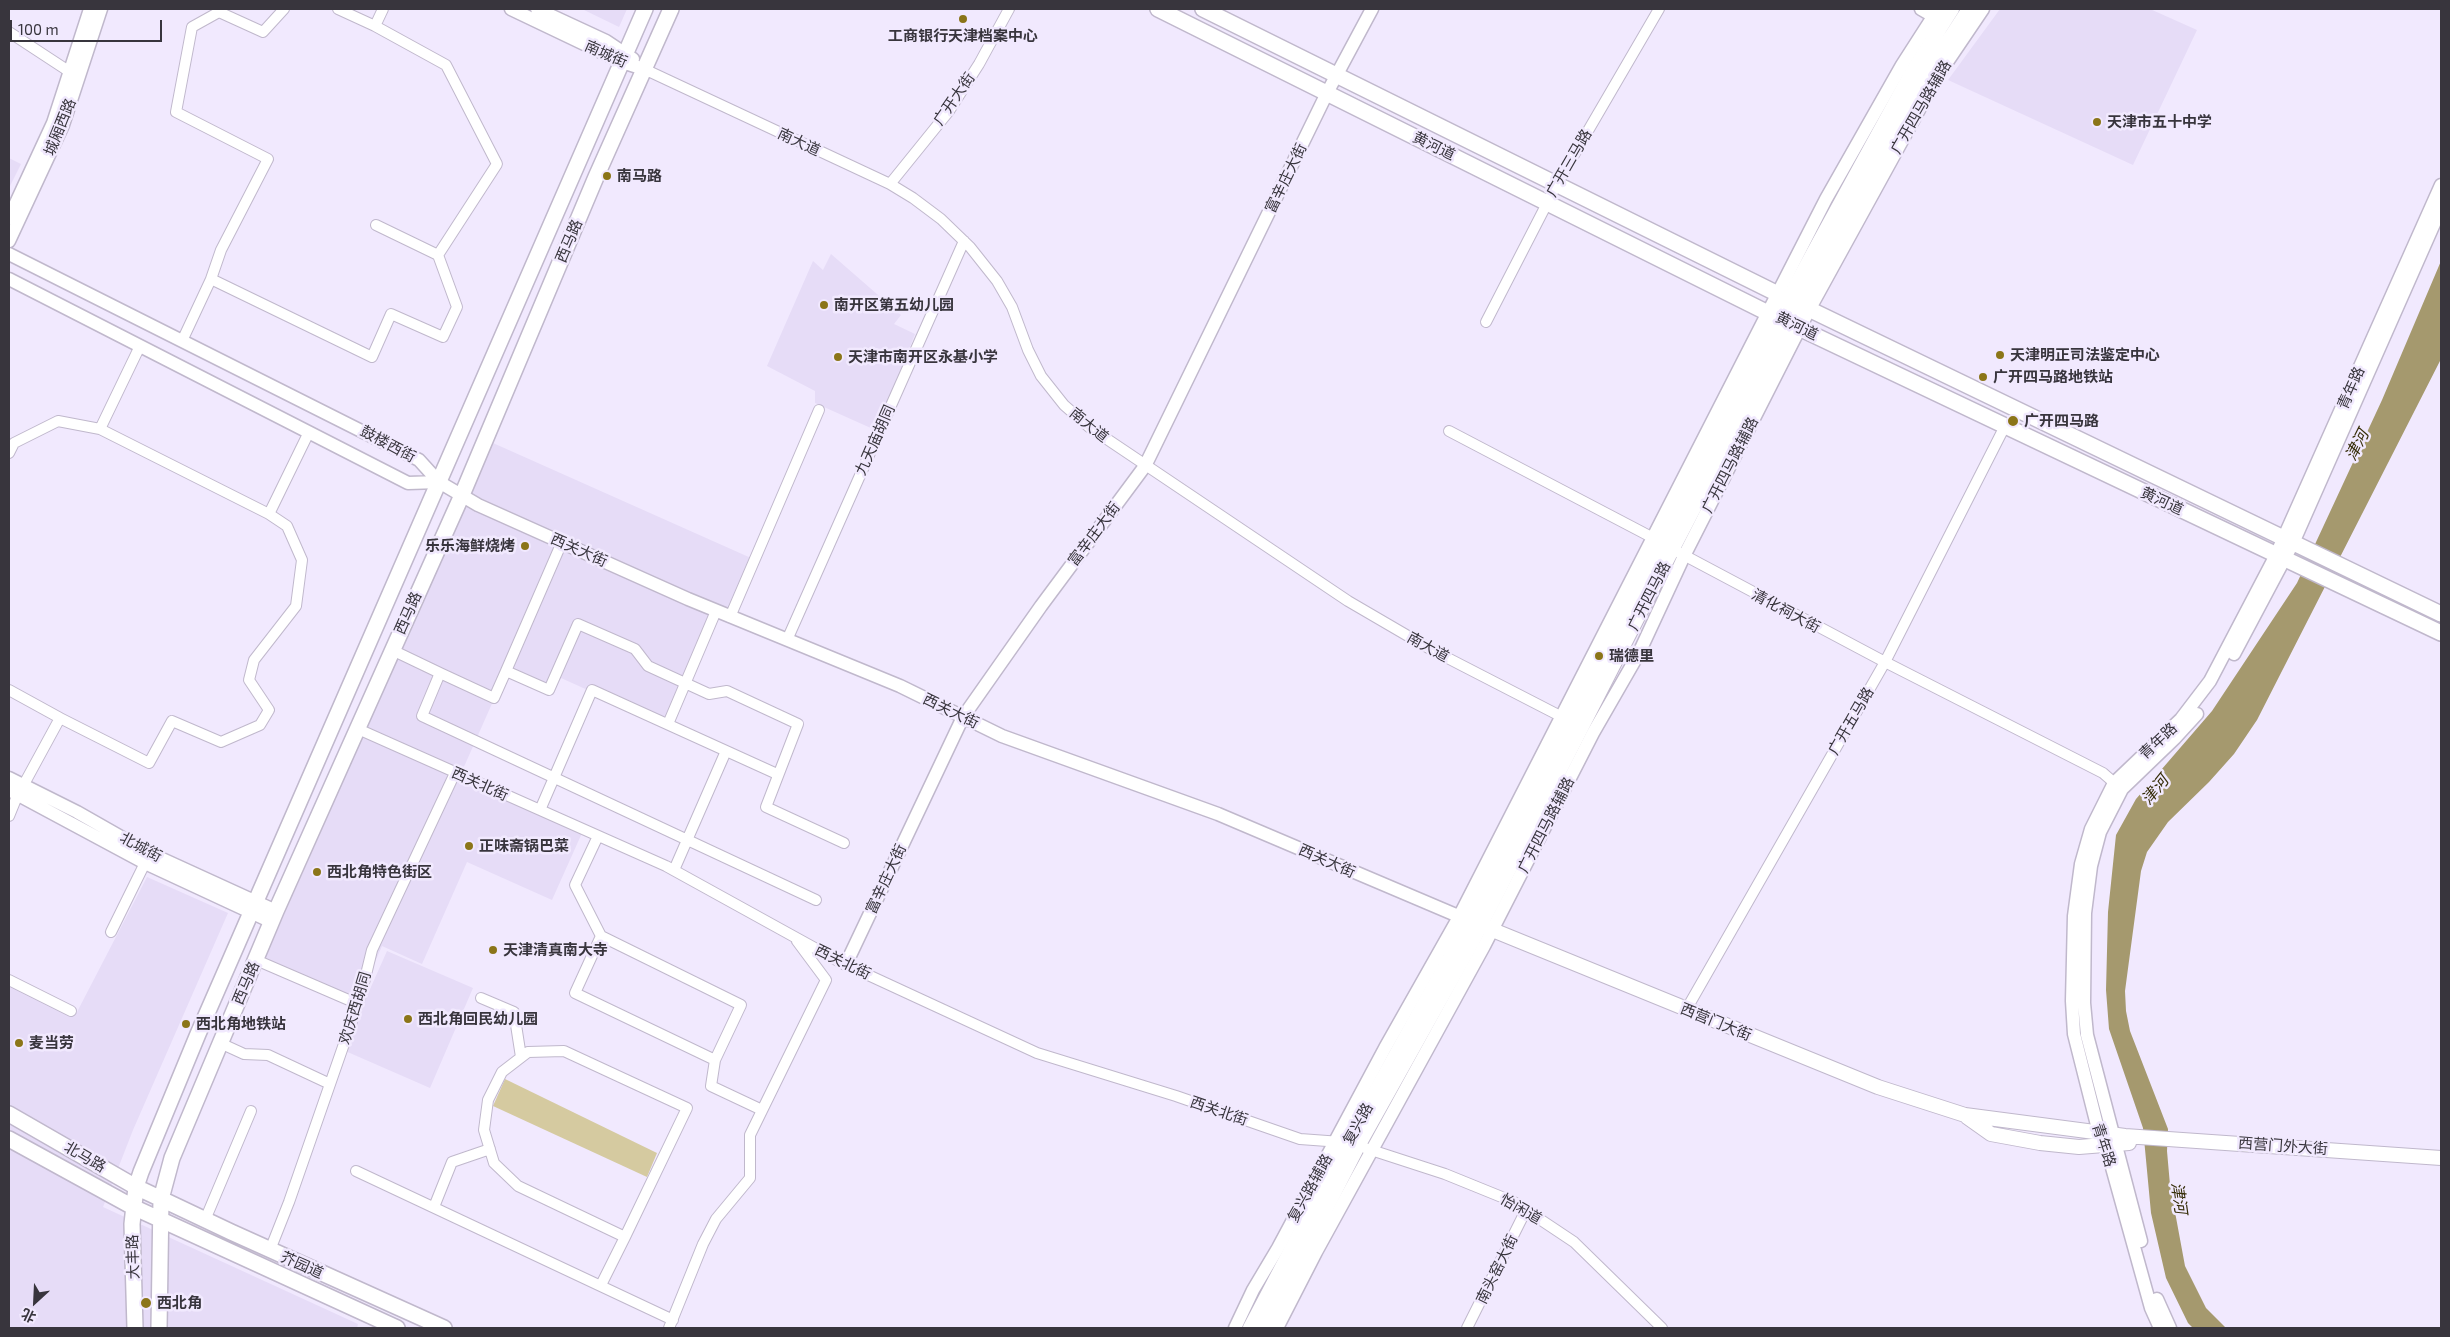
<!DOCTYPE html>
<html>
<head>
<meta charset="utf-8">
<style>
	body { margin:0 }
	#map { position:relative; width:2450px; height:1337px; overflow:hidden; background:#f1e9fe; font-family:"Exo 2","Noto Sans SC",sans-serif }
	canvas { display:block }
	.frame { position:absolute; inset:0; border:10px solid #38353d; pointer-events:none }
	.north { position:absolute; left:10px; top:1277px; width:50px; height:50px; -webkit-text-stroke:4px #f1e9fe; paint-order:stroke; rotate:205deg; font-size:14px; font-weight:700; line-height:20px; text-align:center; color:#38353d }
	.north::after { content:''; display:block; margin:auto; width:18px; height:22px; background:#38353d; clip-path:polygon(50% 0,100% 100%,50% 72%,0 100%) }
	.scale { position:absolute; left:10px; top:20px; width:152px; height:22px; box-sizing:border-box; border:2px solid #38353d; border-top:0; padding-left:6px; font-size:15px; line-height:18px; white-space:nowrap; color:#38353d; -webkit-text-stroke:4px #f1e9fe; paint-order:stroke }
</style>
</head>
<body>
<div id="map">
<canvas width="2450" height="1337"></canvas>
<div class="frame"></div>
<div class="north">北</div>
<div class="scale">100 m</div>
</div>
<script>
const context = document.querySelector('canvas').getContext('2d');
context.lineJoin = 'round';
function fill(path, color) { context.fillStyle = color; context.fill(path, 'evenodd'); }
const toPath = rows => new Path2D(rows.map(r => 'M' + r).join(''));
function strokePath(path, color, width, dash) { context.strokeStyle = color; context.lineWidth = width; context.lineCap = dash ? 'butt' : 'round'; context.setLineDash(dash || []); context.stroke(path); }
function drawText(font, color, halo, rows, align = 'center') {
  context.font = font + ' "Exo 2","Noto Sans SC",sans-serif'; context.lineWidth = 5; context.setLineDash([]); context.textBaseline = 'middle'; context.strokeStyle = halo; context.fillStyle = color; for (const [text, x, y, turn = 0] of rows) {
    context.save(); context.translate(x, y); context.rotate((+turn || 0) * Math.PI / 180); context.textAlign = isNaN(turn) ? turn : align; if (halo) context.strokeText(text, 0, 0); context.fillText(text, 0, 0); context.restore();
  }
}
fill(toPath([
	[582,9,627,9,619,27],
	[2000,9,2150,9,2197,30,2133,165,1948,80],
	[9,158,21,164,9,188],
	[831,254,901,315,894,324,915,334,882,419,878,417,873,429,815,403,815,391,767,366,813,261,823,270],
	[493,443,751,558,728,610,707,625,663,724,561,678,553,693,506,672,459,778,582,833,552,900,467,862,422,964,382,946,358,1001,264,960],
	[147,877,228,913,133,1130,103,1207,358,1324,357,1328,9,1328,9,976,77,1012],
	[387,951,473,988,430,1088,343,1050]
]), '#e6dcf7');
fill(toPath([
	[505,1079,657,1153,647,1177,493,1106]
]), '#d5caa0');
fill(toPath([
	[2441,261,2441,359,2257,720,2234,754,2209,782,2168,822,2147,852,2141,871,2125,991,2126,1011,2130,1031,2168,1129,2167,1151,2170,1185,2185,1266,2206,1308,2226,1328,2193,1328,2188,1323,2166,1278,2151,1213,2143,1128,2109,1029,2106,990,2108,912,2116,835,2136,799,2212,711,2297,583,2382,400]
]), '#a5996e');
const minor = toPath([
	[284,9,263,32,219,12,192,27,176,112,268,159,221,250,211,279,372,357,391,314,443,337,457,307,438,255],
	[338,9,375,26],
	[9,32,70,72],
	[644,69,890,184,913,198,941,219,970,247,997,281,1012,307,1028,350,1041,376,1064,405,1089,427,1348,601,1432,650,1568,720],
	[890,184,949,111,979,64,1009,9],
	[376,225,438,255,497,164,446,65,375,26,383,9],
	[1486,322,1557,184,1659,9],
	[182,341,211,279],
	[1449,431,1659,541],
	[9,453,14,443,58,421,100,429],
	[269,514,309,432],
	[1678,552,1885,662,2103,773,2119,787],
	[730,617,819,410],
	[787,640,964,241],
	[392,650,440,673,422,716,816,900],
	[506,671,562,542],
	[440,673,494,698,506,671,549,690,578,624,635,649,648,666,709,694,727,691,798,724,766,807,844,843],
	[9,690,60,718,23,786],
	[60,718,149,763,172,721,221,742,260,725,269,710,249,680,254,660,296,606,302,560,287,526,269,514,100,429,140,346],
	[668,724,716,611],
	[358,729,666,866,840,962,1037,1053,1176,1096,1300,1139,1341,1142],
	[540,810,592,690,777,774],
	[9,816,18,794],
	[598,836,575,885,601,936,741,1005,715,1060,711,1086,762,1110],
	[674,870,726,751],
	[111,932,145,863],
	[601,936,575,993,715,1060],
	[256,960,358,1004],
	[9,980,71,1011],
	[481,998,514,1012,521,1057],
	[1686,1010,1885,662,2005,426],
	[220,1043,244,1054,268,1055,330,1084],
	[1365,1148,1445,1174,1514,1202,1574,1242,1662,1328],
	[356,1171,673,1320],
	[434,1207,452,1162,490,1149],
	[205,1220,251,1111],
	[270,1250,289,1202,361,995,372,950,455,773],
	[601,1285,625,1237,687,1108,564,1051,528,1052,502,1072,488,1100,484,1130,494,1163,518,1186,625,1237],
	[669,1328,703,1244,716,1219,750,1178,750,1135,826,980,797,941],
	[1467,1328,1526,1210]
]);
const tertiary = toPath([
	[511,9,622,62,644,69],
	[537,9,606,41,633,59],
	[1921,9,1940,20],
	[9,218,53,123,90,9],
	[9,241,63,125,101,9],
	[9,254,419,460,439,482,478,505,688,599,900,686,1002,736,1218,814,1470,921],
	[9,279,408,483,439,482],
	[2234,654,2293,543,2441,208],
	[9,778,77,812,149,853,276,911],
	[9,790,145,863,272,922],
	[846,964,963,717,1041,606,1145,466,1327,93,1372,9],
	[2141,1241,2087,1035,2084,1003,2085,913,2091,866,2100,832,2122,789,2175,738,2197,714],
	[2157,1299,2170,1328],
	[1235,1328,1253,1290,1278,1248,1385,1048,1459,917,1826,199,1902,65,1938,9],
	[1277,1328,1316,1252,1484,946,1593,733,1639,653,1684,556,1809,310,1937,77,1983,9],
	[2160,1328,2151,1308,2111,1164,2099,1133,2074,1034,2072,1001,2074,916,2081,864,2091,829,2114,783,2181,719,2210,681,2276,555,2441,185]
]);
const secondary = toPath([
	[1473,922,1878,1087,1965,1115,2125,1136,2441,1158],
	[1967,1117,1991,1134,2040,1143,2079,1147,2129,1143],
	[1250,1328,1347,1143,1470,921,1788,299,1912,72,1952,9],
	[1265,1328,1358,1146,1469,948,1673,548,1831,246,1919,86,1969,9]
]);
const primary = toPath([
	[1158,9,1778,318,2441,633],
	[1203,9,1788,299,2441,614],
	[9,1114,136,1187,231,1232,444,1328],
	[9,1139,133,1207,397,1328],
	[135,1328,132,1224,136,1187,141,1172,198,1034,645,9],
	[159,1328,161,1199,172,1158,276,911,462,495,596,177,671,9]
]);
strokePath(minor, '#c0b8cc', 12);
strokePath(tertiary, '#c0b8cc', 15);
strokePath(secondary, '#c0b8cc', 16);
strokePath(primary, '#c0b8cc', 18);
strokePath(minor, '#fff', 10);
strokePath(tertiary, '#fff', 12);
strokePath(secondary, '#fff', 14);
strokePath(primary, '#fff', 15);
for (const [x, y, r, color] of [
	[963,19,5,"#8b7518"],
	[2097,122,5,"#8b7518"],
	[607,176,5,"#8b7518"],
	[824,305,5,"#8b7518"],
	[2000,355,5,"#8b7518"],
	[838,357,5,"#8b7518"],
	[1983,377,5,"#8b7518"],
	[2013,421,6,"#8b7518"],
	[525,546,5,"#8b7518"],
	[1599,656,5,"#8b7518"],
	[469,846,5,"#8b7518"],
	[317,872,5,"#8b7518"],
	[493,950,5,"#8b7518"],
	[408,1019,5,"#8b7518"],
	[186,1024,5,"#8b7518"],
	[19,1043,5,"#8b7518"],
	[146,1303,6,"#8b7518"]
]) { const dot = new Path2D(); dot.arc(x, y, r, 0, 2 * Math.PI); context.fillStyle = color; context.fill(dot); strokePath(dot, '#f1e9fe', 2); }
drawText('bold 15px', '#38353d', '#f1e9fe', [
	["工商银行天津档案中心",963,36,"center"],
	["天津市五十中学",2107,122],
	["南马路",617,176],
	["南开区第五幼儿园",834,305],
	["天津明正司法鉴定中心",2010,355],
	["天津市南开区永基小学",848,357],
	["广开四马路地铁站",1993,377],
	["广开四马路",2024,421],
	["乐乐海鲜烧烤",515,546,"right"],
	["瑞德里",1609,656],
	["正味斋锅巴菜",479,846],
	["西北角特色街区",327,872],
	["天津清真南大寺",503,950],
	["西北角回民幼儿园",418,1019],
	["西北角地铁站",196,1024],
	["麦当劳",29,1043],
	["西北角",157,1303]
], 'left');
drawText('15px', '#38353d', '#f1e9fe', [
	["南城街",606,54,24],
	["广开大街",954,99,-55],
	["广开四马路辅路",1921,107,-60],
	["城厢西路",60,127,-68],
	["南大道",799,142,25],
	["黄河道",1434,146,26],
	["广开三马路",1569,163,-60],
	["富辛庄大街",1286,178,-64],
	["西马路",569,241,-67],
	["黄河道",1797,326,26],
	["青年路",2351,388,-66],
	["南大道",1089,425,39],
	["九天庙胡同",875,440,-66],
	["鼓楼西街",388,444,28],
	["广开四马路辅路",1730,465,-63],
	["黄河道",2162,501,25],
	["富辛庄大街",1094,534,-53],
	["西关大街",579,550,24],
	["广开四马路",1649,596,-63],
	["清化祠大街",1786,611,28],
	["西马路",408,613,-66],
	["南大道",1428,647,29],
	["西关大街",951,711,26],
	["广开五马路",1851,721,-60],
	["青年路",2158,741,-43],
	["西关北街",480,784,24],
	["广开四马路辅路",1546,825,-63],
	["北城街",141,847,28],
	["西关大街",1327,861,24],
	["富辛庄大街",886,879,-65],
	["西关北街",843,962,26],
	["西马路",246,983,-67],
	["欢庆西胡同",355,1008,-73],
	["西营门大街",1716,1022,22],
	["西关北街",1219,1111,19],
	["复兴路",1358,1124,-61],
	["青年路",2104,1145,72],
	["西营门外大街",2283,1146,4],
	["北马路",85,1157,30],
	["复兴路辅路",1310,1188,-61],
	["怡闲道",1521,1209,30],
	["大丰路",133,1257,-92],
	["芥园道",302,1265,24],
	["南头窑大街",1497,1269,-64]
]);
drawText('italic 16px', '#362d08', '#f1e9fe', [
	["津河",2357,445,-63],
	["津河",2155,790,-51],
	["津河",2179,1198,82]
]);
</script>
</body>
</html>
